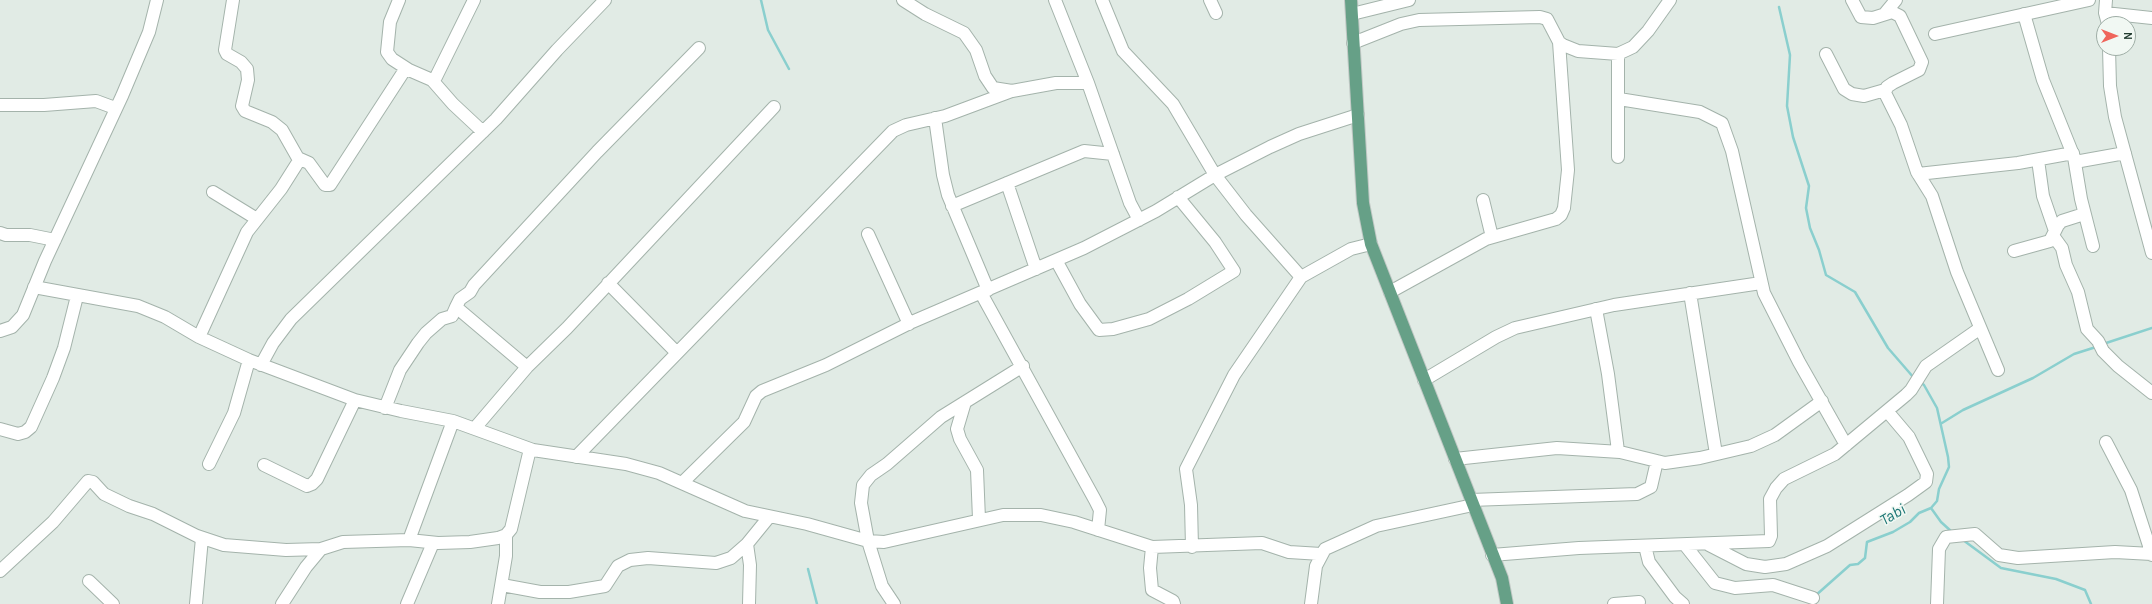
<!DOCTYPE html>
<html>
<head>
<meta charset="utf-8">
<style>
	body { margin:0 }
	#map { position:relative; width:2152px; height:604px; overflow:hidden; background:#e1ebe5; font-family:Karla,sans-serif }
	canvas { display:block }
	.north { position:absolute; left:2096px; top:16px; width:40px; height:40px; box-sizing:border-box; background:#f1f8f3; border:1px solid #9eada5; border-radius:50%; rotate:90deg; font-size:11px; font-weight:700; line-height:16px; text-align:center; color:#223c30 }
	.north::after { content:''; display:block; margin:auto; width:14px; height:18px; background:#ef655b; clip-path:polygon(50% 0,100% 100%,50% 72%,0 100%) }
</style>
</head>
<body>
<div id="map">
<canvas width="2152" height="604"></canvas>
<div class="north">N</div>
</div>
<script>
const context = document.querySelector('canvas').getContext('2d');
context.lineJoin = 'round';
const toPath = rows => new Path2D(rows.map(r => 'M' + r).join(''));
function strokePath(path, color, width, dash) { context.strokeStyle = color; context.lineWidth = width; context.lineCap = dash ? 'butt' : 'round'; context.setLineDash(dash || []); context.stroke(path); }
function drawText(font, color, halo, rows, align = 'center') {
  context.font = font + ' Karla,sans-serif'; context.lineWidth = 3; context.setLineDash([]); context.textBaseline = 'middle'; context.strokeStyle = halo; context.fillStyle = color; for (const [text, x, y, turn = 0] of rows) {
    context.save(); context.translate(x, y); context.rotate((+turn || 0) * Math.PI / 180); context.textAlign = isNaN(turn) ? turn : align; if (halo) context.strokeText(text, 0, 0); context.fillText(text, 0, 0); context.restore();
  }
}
strokePath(toPath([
	[761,0,768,30,789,69],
	[1779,7,1790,55,1787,106,1793,137,1809,186,1806,208,1810,228,1819,250,1826,275,1855,292,1888,348,1914,378],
	[2103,344,2152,328],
	[1942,423,1963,410,2033,378,2074,354,2096,347],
	[1931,508,1941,522,1952,532],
	[1963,540,2001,568,2056,579,2085,590,2091,604],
	[808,569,817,604],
	[1815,596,1850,565,1858,564,1865,558,1867,542,1893,532,1910,522,1919,513,1931,508,1937,501,1939,489,1949,467,1948,457,1937,408,1924,385,1920,382]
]), '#8acfce', 2.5);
const minor = toPath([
	[233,0,225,50,227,54,241,62,247,69,248,80,242,106,245,111,272,122,282,130,299,160],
	[399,0,390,22,387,52,392,59,409,70,432,80,436,77,474,0],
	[903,0,925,14,964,33,976,50,985,76,993,88,1012,91,1056,83,1088,83],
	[1055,0,1088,83,1130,203,1139,220],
	[1102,0,1123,51,1173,104,1215,175,1246,215,1301,277],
	[1210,0,1216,13],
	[1852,0,1861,17,1873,18,1892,12,1900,16,1922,62,1919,70,1893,83,1887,87,1885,93,1901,125,1917,172,1932,196,1957,272,1998,370],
	[2106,0,2105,13,2108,24],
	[1886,12,1896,0],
	[2105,13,2152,18],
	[1352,14,1409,0],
	[2024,14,2043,80,2074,157,2081,199,2093,246],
	[1935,34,2089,0],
	[1353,43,1401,24,1419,20,1540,17,1547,19,1559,42,1563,45,1578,51,1618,54,1633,47,1648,31,1670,0],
	[2109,48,2110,86,2115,117,2152,253],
	[1826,54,1844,89,1852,94,1864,96,1885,90],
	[432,80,453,104,483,132],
	[1619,99,1700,112,1722,123,1732,151,1764,293,1799,362,1846,445],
	[0,105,44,105,96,101,115,108],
	[935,118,943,175,948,195,988,290],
	[1618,157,1618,54],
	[2038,160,2043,196,2055,231],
	[2075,162,2125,153],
	[1918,174,2018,163,2073,153],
	[1007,183,1036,269],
	[213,192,257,219],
	[1483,200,1492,237],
	[952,206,1084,151,1113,154],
	[0,233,6,235,30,235,55,240],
	[868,234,909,324],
	[2054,237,2062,248,2066,265,2078,292,2087,329,2098,341,2103,351,2118,366,2152,393],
	[2014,251,2050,241,2058,225,2062,221,2084,214],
	[1056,260,1080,304,1099,330,1113,329,1149,319,1188,299,1234,271,1215,242,1178,197],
	[608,283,677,353],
	[34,287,138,306,165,317,199,337,249,360,355,400,401,411,453,421,533,450,626,464,659,473,745,511,807,524,868,541,884,542,1003,515,1041,515,1074,522,1152,547,1262,543,1289,552,1321,554],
	[1390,292,1486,239,1556,219,1561,215,1564,208,1568,170,1559,42],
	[981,293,1095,500,1100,510,1098,530],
	[1690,293,1716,454],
	[1596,309,1608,374,1618,451],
	[0,331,12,327,23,315,45,261,122,96,149,32,157,0],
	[199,337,247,232,281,189,300,159,309,163,325,185,330,185,406,68],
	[261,365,273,343,291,319,496,119,557,50,605,0],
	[527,367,456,307,460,299,470,292,474,285,597,152,699,48],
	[1424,380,1496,337,1515,328,1614,305,1761,283],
	[965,402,957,429,960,439,977,470,979,519],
	[385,408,400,370,418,343,426,333,442,319,452,316,456,307],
	[475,428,527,367,567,328,774,107],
	[0,429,18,434,25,432,31,427,53,378,64,348,77,296],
	[2106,442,2131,490,2152,555],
	[576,457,893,131,906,125,945,116,1012,91],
	[1455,459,1557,448,1620,452,1665,463,1700,458,1751,446,1775,435,1822,401],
	[209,464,234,413,249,360],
	[264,465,307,486,312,484,317,479,355,400],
	[683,482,744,422,756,396,762,391,826,365,912,322,1084,248,1156,211,1215,175,1270,147,1299,134,1358,115],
	[1471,500,1637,494,1651,487,1657,461],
	[409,540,453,421],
	[747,544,750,565,749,604],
	[1685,545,1715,583,1735,588,1773,585,1813,598],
	[1709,545,1746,564,1765,567,1786,564,1827,546,1908,495,1926,482,1927,474,1909,437,1887,411],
	[1645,546,1649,562,1675,597,1683,604],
	[1152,547,1150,568,1152,590,1173,601,1174,604],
	[1192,547,1191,505,1186,469,1234,375,1301,277,1351,249,1371,244],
	[1492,555,1579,548,1769,541,1771,536,1770,499,1776,488,1784,479,1835,454,1906,395,1911,390,1926,366,1979,329],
	[0,571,53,522,88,481,93,482,104,494,129,506,153,514,197,536,224,545,286,550,321,549,343,542,409,540,438,543,470,542,498,538,506,535,511,529,530,449],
	[89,581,113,604],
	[502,585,540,592,569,592,605,586,618,566,630,560,648,558,716,563,731,558,747,544,769,517],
	[196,604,202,538],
	[282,604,306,567,321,549],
	[407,604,433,543],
	[498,604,506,556,506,535],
	[894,604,882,586,868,541,861,503,863,485,871,475,887,464,941,417,1023,366],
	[1311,604,1316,566,1325,549,1376,526,1473,505],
	[1614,604,1639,602],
	[1937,604,1939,549,1946,537,1975,534,1999,555,2018,558,2115,552,2152,554]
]);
const major = toPath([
	[1351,0,1363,203,1371,244,1502,578,1507,604]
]);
strokePath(minor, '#a4b3ab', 14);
strokePath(major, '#c1c8c5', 14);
strokePath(minor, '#fff', 12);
strokePath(major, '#66a087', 12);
drawText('italic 16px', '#1d7675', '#f1f8f3', [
	["Tabi",1893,515,-30]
]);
</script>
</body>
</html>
